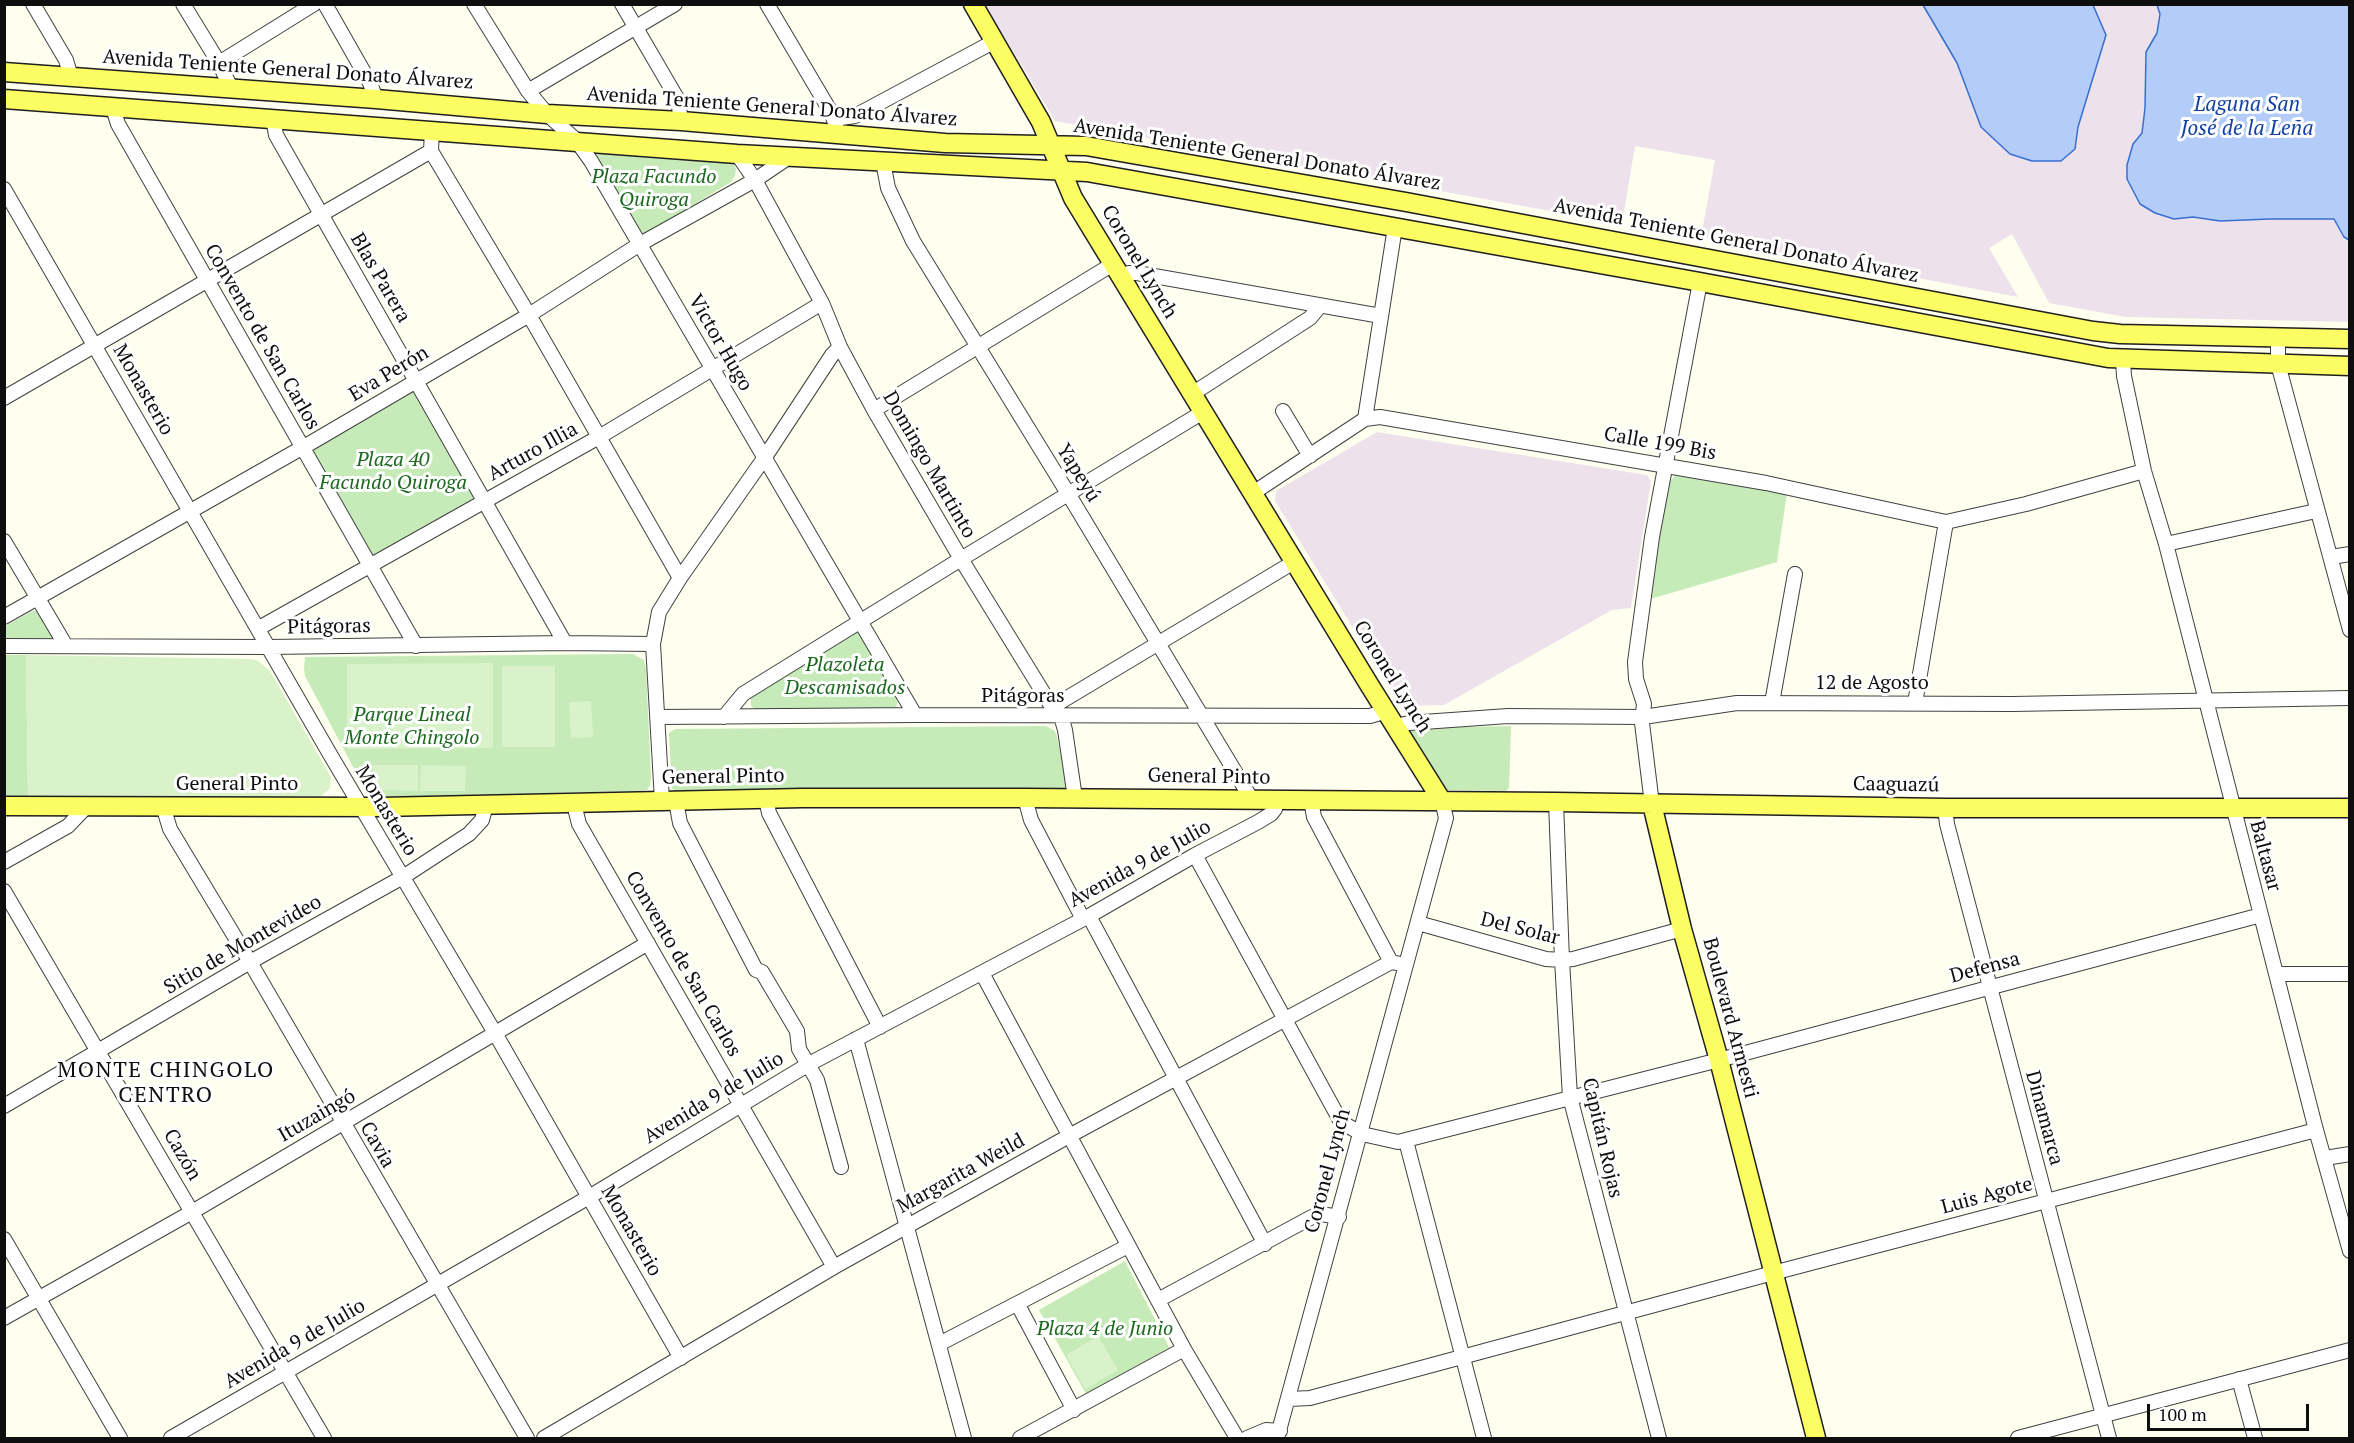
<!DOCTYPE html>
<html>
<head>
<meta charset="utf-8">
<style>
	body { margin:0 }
	#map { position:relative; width:2354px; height:1443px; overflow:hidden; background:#feffef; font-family:"PT Serif",serif }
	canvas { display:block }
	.frame { position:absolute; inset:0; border:6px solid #0e0e0e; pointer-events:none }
	.scale { position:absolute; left:2147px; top:1404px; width:162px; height:27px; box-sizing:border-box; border:3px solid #0e0e0e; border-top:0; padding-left:8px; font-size:18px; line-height:21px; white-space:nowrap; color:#0e0e0e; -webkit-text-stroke:4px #fff; paint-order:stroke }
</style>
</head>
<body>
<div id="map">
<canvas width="2354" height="1443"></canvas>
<div class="frame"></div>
<div class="scale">100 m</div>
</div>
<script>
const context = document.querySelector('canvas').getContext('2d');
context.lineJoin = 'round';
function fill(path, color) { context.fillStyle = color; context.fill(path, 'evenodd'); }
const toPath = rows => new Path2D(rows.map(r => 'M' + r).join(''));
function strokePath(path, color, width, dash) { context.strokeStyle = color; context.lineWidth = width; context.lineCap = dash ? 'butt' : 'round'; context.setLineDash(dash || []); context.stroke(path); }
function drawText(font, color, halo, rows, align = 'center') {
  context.font = font + ' "PT Serif",serif'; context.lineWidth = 6; context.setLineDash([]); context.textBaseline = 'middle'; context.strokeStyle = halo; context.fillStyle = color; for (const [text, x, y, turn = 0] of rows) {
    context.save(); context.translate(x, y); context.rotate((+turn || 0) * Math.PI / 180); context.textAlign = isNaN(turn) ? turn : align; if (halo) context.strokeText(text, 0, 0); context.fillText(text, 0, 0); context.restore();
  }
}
fill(toPath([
	[985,5,2349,5,2349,322,2126,317,2049,303,2012,234,1989,248,2018,297,1701,237,1715,160,1635,146,1622,224,1055,121],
	[1377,432,1647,475,1651,481,1631,608,1612,610,1444,705,1401,706,1275,501,1276,491]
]), '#ede2ec');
fill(toPath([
	[599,151,733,162,736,169,735,176,731,182,649,232,643,234,640,233,596,157],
	[416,379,485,501,371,566,302,447],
	[1678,473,1787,492,1777,562,1647,600,1669,482],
	[32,611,37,611,54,638,5,640,4,627],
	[859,629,899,695,896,708,889,710,756,710,751,706,751,694],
	[633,654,644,660,646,669,651,777,650,785,647,790,633,791,381,797,368,795,305,676,304,669,305,657],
	[4,655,26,655,28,797,5,796],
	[1046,726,1055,731,1057,737,1067,787,1063,790,674,792,672,788,669,736,669,733,675,729],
	[1511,726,1509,788,1506,791,1445,790,1409,735,1409,731,1412,728],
	[1125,1261,1170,1349,1086,1394,1039,1310]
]), '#c6ebb8');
fill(toPath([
	[26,655,251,659,258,661,270,671,331,777,330,788,319,798,28,797],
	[493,663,493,748,347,749,347,664],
	[502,666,555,666,555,747,502,747],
	[591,701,593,737,571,738,569,702],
	[373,765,418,765,418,791,373,790],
	[421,765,466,766,465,791,420,791],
	[1098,1336,1118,1370,1085,1389,1066,1355]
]), '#daf2ca');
const water = toPath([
	[1923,5,2093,5,2106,35,2078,127,2075,149,2061,161,2032,161,2010,154,1981,127,1957,63,1923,5],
	[2157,5,2349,5,2349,240,2344,237,2334,219,2270,219,2220,221,2193,217,2174,219,2155,213,2140,204,2127,179,2127,165,2133,144,2142,133,2145,108,2146,52,2157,33,2160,14,2157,5]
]);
fill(water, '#b3cdf8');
strokePath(water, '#376fd1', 1.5);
const minor = toPath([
	[33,4,66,60,71,77],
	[183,4,219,63,231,88],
	[325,4,370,83,376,99],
	[474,4,528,91,547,114,576,140,591,161,915,715],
	[622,4,678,100,681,121],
	[767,4,832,114,836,126],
	[219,63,314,4],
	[528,91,675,4],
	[113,108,118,124,416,646],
	[273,118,276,135,565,643],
	[834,119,855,116,995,41],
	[432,130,431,151,529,315,680,578],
	[737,154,755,180,822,303,840,347,874,410,961,559,1052,707,1061,716,1065,730,1075,798],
	[883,162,888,188,913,241,1069,495,1252,800],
	[4,189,331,756,495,1033,681,1358],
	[1122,278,1129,273,1137,273,1381,316],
	[2278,336,2278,364,2350,630],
	[2123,360,2124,376,2144,471,2166,544,2316,1130,2350,1251],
	[1192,394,1310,318,1320,306],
	[4,398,431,151],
	[874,410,1113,264],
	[1283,411,1310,456],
	[1365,419,1380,417,1766,483,1946,522,2026,504,2144,471],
	[1253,493,1365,419,1395,227],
	[4,541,66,646],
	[2166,544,2316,511],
	[2331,557,2350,554],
	[4,617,314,441,529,315,640,244,755,180,789,157],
	[259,628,599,437,822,303],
	[4,646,269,647,565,643,653,644],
	[1772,703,1795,574],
	[1915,703,1946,522],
	[1052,707,1294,562],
	[658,717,915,715,1370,716,1387,711],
	[724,717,743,694,961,559,1203,412],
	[1396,726,1409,723,1508,716,1643,717,1737,703,2012,704,2350,698],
	[1025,798,1031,820,1083,919],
	[766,799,769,813,880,1027],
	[1311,800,1314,817,1391,962],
	[662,801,653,644,659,612,680,578,765,457,832,355,840,347],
	[676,801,680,823,756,970,762,972,797,1031,799,1049,817,1080,841,1167],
	[1556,802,1562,960,1570,1097,1659,1438],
	[574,804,579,824,834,1267],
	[1652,804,1642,723,1644,704,1636,679,1635,662,1652,537,1700,282],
	[163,806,170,829,250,962,527,1438],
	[1945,808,1947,824,2109,1438],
	[1195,855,1341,1122,1362,1134,1398,1142,1719,1060,2261,915],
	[4,862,68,826,88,805],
	[4,891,324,1438],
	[1089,916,1265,1244],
	[1418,923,1546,959,1562,960,1573,959,1682,929],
	[982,973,1184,1349,1237,1438],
	[2276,974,2350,974],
	[856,1039,964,1438],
	[4,1106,250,962,403,877,469,834,482,820,486,805],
	[1406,1141,1484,1438],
	[2325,1158,2350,1154],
	[4,1239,120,1438],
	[1158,1300,1312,1217,1321,1214,1339,1217],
	[1018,1305,1074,1410],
	[4,1318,192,1212,648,943],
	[939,1344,1128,1246],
	[2239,1379,2255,1438],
	[1289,1399,1310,1398,1773,1273,2316,1130],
	[171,1438,589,1197,809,1064,1089,916,1195,855,1258,822,1271,814,1275,809,1277,800],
	[544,1438,834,1267,1069,1136,1391,962,1406,965],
	[1020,1438,1184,1349],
	[1247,1438,1266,1430,1280,1431],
	[1277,1438,1446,818,1442,801],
	[2018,1438,2350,1350]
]);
const major = toPath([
	[973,4,1041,122,1073,198,1370,686,1442,801],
	[4,72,376,99,547,114,681,121,945,143,1086,146,1406,202,2093,331,2120,334,2350,339],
	[4,99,737,154,1087,172,1700,282,2108,358,2350,366],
	[1652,804,1682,929,1719,1060,1816,1438],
	[4,806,380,807,802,798,1025,798,1556,802,1945,808,2350,808]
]);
strokePath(minor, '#414141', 16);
strokePath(major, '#1f1f1f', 21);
strokePath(minor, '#fff', 14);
strokePath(major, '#fcfc63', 18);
drawText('20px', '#0e0e0e', '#fff', [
	["Avenida Teniente General Donato Álvarez",288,70,4],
	["Avenida Teniente General Donato Álvarez",772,107,4],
	["Avenida Teniente General Donato Álvarez",1257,155,9],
	["Avenida Teniente General Donato Álvarez",1736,241,11],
	["Coronel Lynch",1139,262,59],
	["Blas Parera",380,278,60],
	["Convento de San Carlos",262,337,60],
	["Victor Hugo",720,343,60],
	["Eva Perón",389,374,-31],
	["Monasterio",143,390,60],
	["Calle 199 Bis",1660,444,10],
	["Arturo Illia",533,452,-29],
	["Domingo Martinto",929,465,60],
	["Yapeyú",1078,473,58],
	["Pitágoras",329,627,-1],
	["Coronel Lynch",1392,677,58],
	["12 de Agosto",1872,683],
	["Pitágoras",1023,696],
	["General Pinto",723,777,-1],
	["General Pinto",1209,777,1],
	["General Pinto",237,784],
	["Caaguazú",1896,785,1],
	["Monasterio",386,811,59],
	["Baltasar",2265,856,75],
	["Avenida 9 de Julio",1140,864,-29],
	["Del Solar",1520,929,14],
	["Sitio de Montevideo",243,945,-30],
	["Convento de San Carlos",683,964,60],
	["Defensa",1985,968,-15],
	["Boulevard Armesti",1730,1018,75],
	["Avenida 9 de Julio",714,1098,-31],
	["Ituzaingó",317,1116,-30],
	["Dinamarca",2044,1118,75],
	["Capitán Rojas",1602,1138,77],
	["Cavia",377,1145,60],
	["Cazón",182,1155,60],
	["Coronel Lynch",1328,1171,-75],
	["Margarita Weild",961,1174,-29],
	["Luis Agote",1987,1196,-15],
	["Monasterio",631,1231,60],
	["Avenida 9 de Julio",295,1344,-30]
]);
drawText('italic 20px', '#1c681f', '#fff', [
	["Plaza Facundo",654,177],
	["Quiroga",654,200],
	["Plaza 40",393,460],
	["Facundo Quiroga",393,483],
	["Plazoleta",845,665],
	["Descamisados",845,688],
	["Parque Lineal",412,715],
	["Monte Chingolo",412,738],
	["Plaza 4 de Junio",1105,1329]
]);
drawText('italic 21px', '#1442a4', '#fff', [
	["Laguna San",2247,105],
	["José de la Leña",2247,129]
]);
context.letterSpacing = '1.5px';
drawText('22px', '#0e0e0e', '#fff', [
	["MONTE CHINGOLO",166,1071],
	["CENTRO",166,1096]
]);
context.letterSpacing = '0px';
</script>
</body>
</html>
